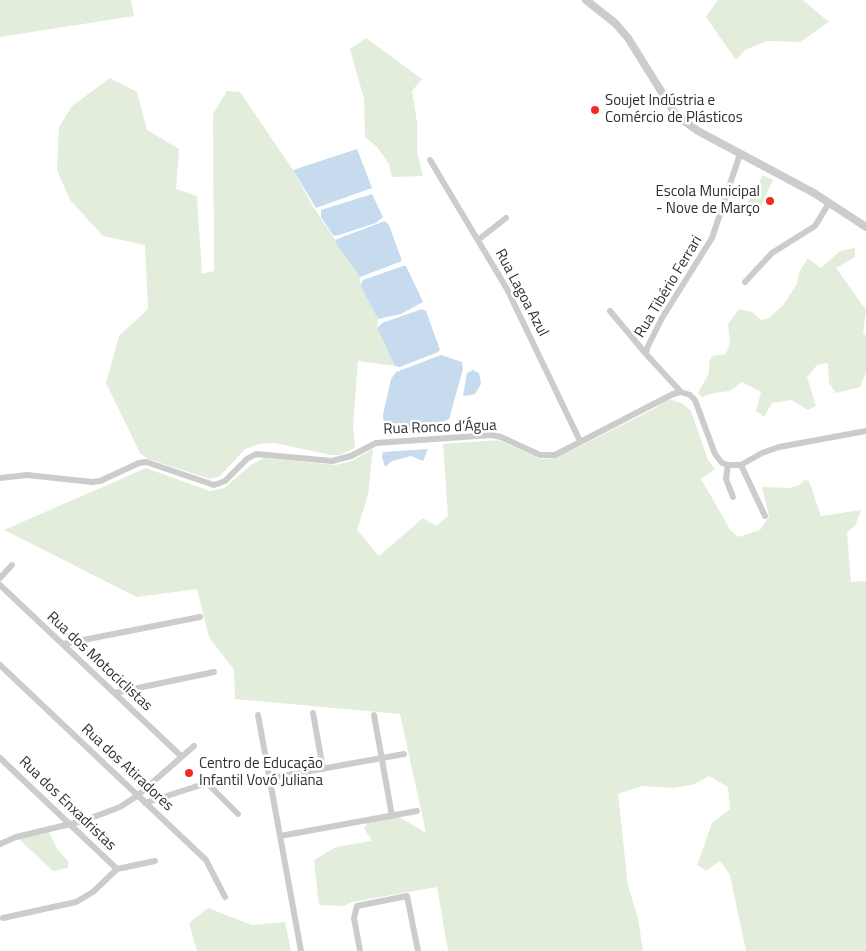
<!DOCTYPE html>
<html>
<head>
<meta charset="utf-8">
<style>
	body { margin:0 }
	canvas { display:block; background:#fff }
</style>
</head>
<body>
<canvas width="866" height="951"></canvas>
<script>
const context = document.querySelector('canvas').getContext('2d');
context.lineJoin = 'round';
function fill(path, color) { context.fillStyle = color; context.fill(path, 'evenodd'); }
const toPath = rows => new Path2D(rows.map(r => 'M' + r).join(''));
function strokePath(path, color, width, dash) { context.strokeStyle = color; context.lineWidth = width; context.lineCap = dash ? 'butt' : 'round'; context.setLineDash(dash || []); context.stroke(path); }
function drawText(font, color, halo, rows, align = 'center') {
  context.font = font + ' "Titillium Web",sans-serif'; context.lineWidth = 5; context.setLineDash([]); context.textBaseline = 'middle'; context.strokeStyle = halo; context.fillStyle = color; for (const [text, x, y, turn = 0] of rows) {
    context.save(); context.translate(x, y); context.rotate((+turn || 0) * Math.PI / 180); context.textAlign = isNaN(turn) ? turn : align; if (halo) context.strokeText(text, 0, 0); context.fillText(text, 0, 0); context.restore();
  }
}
fill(toPath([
	[0,0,131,0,134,16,0,37],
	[718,0,803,0,829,22,800,42,767,41,745,50,736,60,706,17],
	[366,38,422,79,412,91,417,122,417,152,423,176,392,177,389,164,377,147,365,137,364,99,350,49],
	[110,78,137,92,147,130,179,149,176,189,197,196,202,274,214,271,213,114,227,91,240,92,293,170,312,205,360,277,360,285,378,319,377,328,395,366,358,361,353,426,355,448,340,455,331,455,275,443,259,444,245,449,220,476,210,479,148,459,140,453,106,383,119,336,148,309,145,245,103,236,70,200,57,170,59,127,72,106],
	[763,175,773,180,758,213,745,207],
	[855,248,855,257,836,268,866,310,863,333,866,336,866,372,860,387,836,393,829,383,828,363,817,365,807,377,816,406,808,410,791,400,772,403,764,417,756,411,761,392,742,382,730,391,714,393,702,397,698,393,709,373,709,362,712,356,726,354,730,343,728,324,739,309,752,312,761,320,769,318,783,305,797,284,799,272,808,258,821,268,840,251],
	[669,399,682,403,691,411,708,460,715,469,701,479,731,531,738,537,760,530,769,516,762,487,789,488,798,486,805,480,809,481,821,516,861,510,855,526,847,532,851,582,866,581,866,951,746,951,730,875,720,861,706,871,697,865,712,823,730,809,728,787,709,776,692,785,673,788,643,786,618,794,628,886,638,918,643,951,448,951,437,887,352,902,343,906,319,905,314,860,336,847,372,841,364,828,368,822,399,817,426,833,400,714,235,699,234,670,209,637,197,589,137,597,4,530,146,468,210,491,224,488,252,464,265,458,336,465,352,461,373,449,368,495,357,530,379,556,423,518,436,526,448,516,443,444,499,440,540,459,556,458,652,410],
	[49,832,57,849,68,861,68,868,53,871,19,839],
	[208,908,252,925,285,922,291,951,197,951,189,923]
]), '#e3eddb');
fill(toPath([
	[357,149,372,188,316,208,293,170],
	[372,194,383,217,376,223,336,236,333,235,321,217,321,210],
	[385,221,389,225,402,261,360,277,335,242,337,239],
	[403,266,406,266,423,302,401,314,378,319,360,285,363,280],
	[422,309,426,311,440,350,438,352,400,367,395,366,377,328,382,323],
	[441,355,462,362,463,369,449,419,423,431,390,434,384,430,383,415,391,379,396,372],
	[473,370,479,373,481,384,475,394,465,396,463,395,467,373],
	[428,449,423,461,411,456,392,461,385,467,382,457,383,452]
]), '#c6dbee');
strokePath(toPath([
	[430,160,507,289,580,441],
	[478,240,506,218],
	[745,282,772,253,815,226,829,203],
	[610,311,646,354],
	[681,392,646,354,647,348,662,318,712,238,740,154],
	[728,465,726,479,733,497],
	[741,465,765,516],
	[0,478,27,475,92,482,100,481,139,463,146,462,214,485,225,481,247,459,256,454,332,461,351,456,376,443,492,435,501,437,540,455,555,455,673,394,681,392,690,395,695,400,715,454,722,463,728,465,741,465,762,453,779,447,866,431],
	[0,578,12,565],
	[0,585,181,756],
	[63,644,200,617],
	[0,665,206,860,225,897],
	[114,693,214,672],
	[313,713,323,769],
	[258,715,301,951],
	[374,715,392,816],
	[0,758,117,869],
	[249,782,404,754],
	[145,803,207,783,238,814],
	[280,836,417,811],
	[0,844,16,837,83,821,120,807,137,796,194,746],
	[3,918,76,902,93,892,117,869,155,861],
	[360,951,354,918,357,906,407,896,418,951]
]), '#ccc', 6);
strokePath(toPath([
	[586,0,615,23,628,38,676,115,698,131,814,193,866,227]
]), '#ccc', 8);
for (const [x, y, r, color] of [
	[595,110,5,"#f32924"],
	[770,201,5,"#f32924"],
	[189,773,5,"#f32924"]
]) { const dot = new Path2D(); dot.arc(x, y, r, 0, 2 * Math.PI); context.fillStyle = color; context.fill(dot); strokePath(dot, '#fff', 2); }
drawText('15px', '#2f2f2f', '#fff', [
	["Soujet Indústria e",605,101],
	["Comércio de Plásticos",605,118],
	["Escola Municipal",760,192,"right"],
	["- Nove de Março",760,209,"right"],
	["Centro de Educação",199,764],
	["Infantil Vovó Juliana",199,781]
], 'left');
drawText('15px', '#2f2f2f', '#fff', [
	["Rua Tibério Ferrari",669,287,-59],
	["Rua Lagoa Azul",521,293,62],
	["Rua Ronco d’Água",440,428,-2],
	["Rua dos Motociclistas",99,662,43],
	["Rua dos Atiradores",127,768,43],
	["Rua dos Enxadristas",67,804,44]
]);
</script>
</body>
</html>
